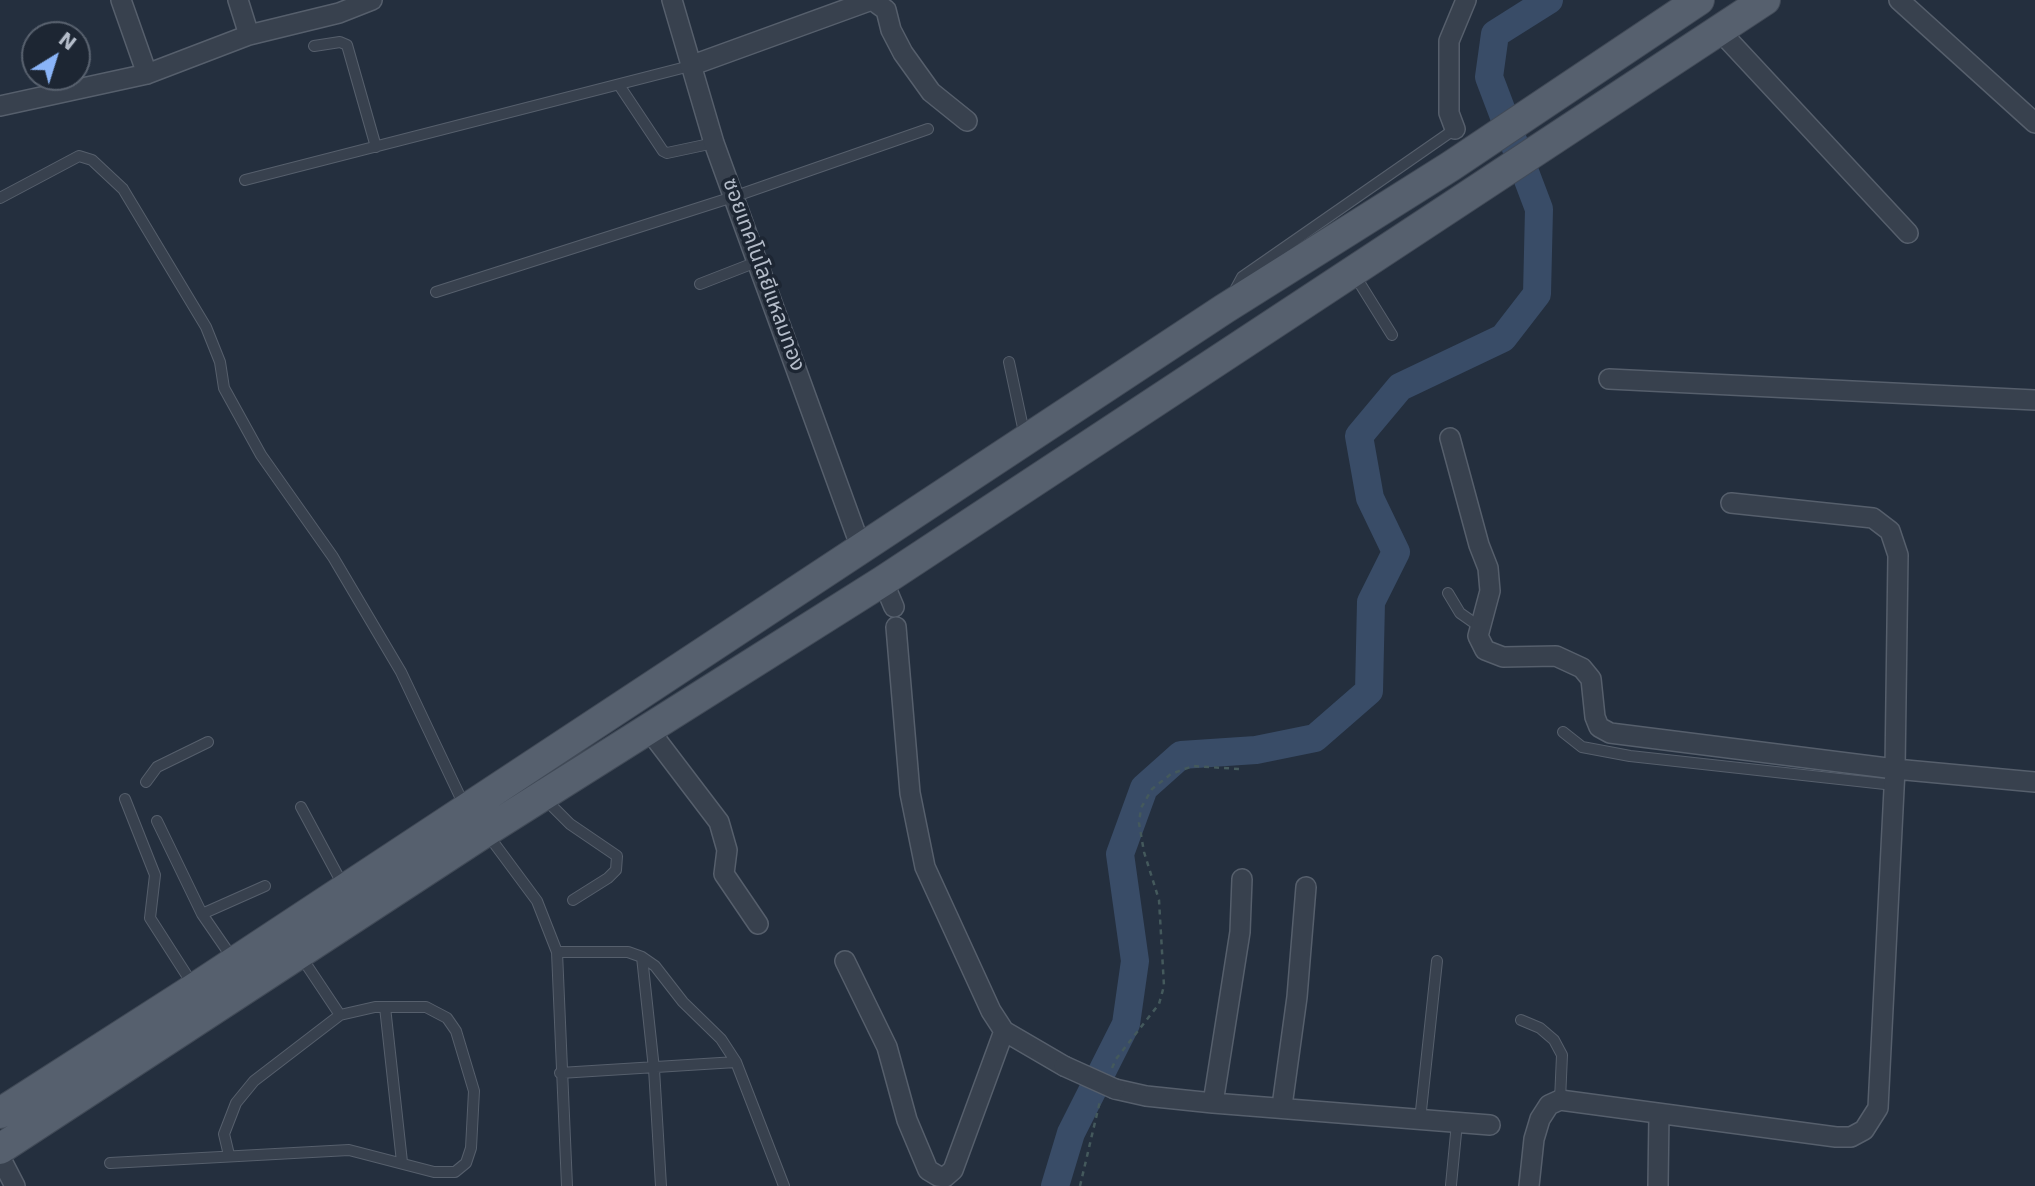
<!DOCTYPE html>
<html>
<head>
<meta charset="utf-8">
<style>
	body { margin:0 }
	#map { position:relative; width:2035px; height:1186px; overflow:hidden; background:#242f3e; font-family:"DejaVu Sans",sans-serif }
	canvas { display:block }
	.north { position:absolute; left:21px; top:21px; width:70px; height:70px; box-sizing:border-box; background:#1d2633; border:2px solid #59626f; border-radius:50%; rotate:38deg; font-size:19px; font-weight:700; line-height:28px; text-align:center; color:#b4bcc9 }
	.north::after { content:''; display:block; margin:auto; width:24px; height:32px; background:#8ab4f8; clip-path:polygon(50% 0,100% 100%,50% 72%,0 100%) }
</style>
</head>
<body>
<div id="map">
<canvas width="2035" height="1186"></canvas>
<div class="north">N</div>
</div>
<script>
const context = document.querySelector('canvas').getContext('2d');
context.lineJoin = 'round';
const toPath = rows => new Path2D(rows.map(r => 'M' + r).join(''));
function strokePath(path, color, width, dash) { context.strokeStyle = color; context.lineWidth = width; context.lineCap = dash ? 'butt' : 'round'; context.setLineDash(dash || []); context.stroke(path); }
function drawText(font, color, halo, rows, align = 'center') {
  context.font = font + ' "DejaVu Sans","Noto Sans Thai",sans-serif'; context.lineWidth = 7; context.setLineDash([]); context.textBaseline = 'middle'; context.strokeStyle = halo; context.fillStyle = color; for (const [text, x, y, turn = 0] of rows) {
    context.save(); context.translate(x, y); context.rotate((+turn || 0) * Math.PI / 180); context.textAlign = isNaN(turn) ? turn : align; if (halo) context.strokeText(text, 0, 0); context.fillText(text, 0, 0); context.restore();
  }
}
strokePath(toPath([
	[1055,1186,1071,1133,1126,1024,1135,961,1120,854,1144,788,1181,755,1256,750,1315,738,1369,691,1371,602,1396,552,1370,498,1359,436,1400,387,1503,338,1537,294,1539,209,1489,77,1495,34,1549,0]
]), '#394c67', 28);
const service = toPath([
	[314,46,340,42,347,45,376,147],
	[619,85,663,151,667,153,714,143],
	[245,180,690,66],
	[0,198,79,156,92,160,123,189,206,327,220,362,224,388,261,455,333,557,401,672,464,805],
	[1354,274,1392,335],
	[700,284,759,261],
	[1235,290,1242,277,1455,129],
	[436,292,736,196,928,129],
	[1009,362,1025,437],
	[1448,593,1460,613,1480,627],
	[1563,732,1582,747,1630,756,1894,785],
	[146,782,157,767,208,742],
	[125,799,155,875,150,918,193,985],
	[545,799,570,824,617,856,616,870,608,878,573,900],
	[301,807,344,887],
	[157,821,202,914,265,886],
	[488,835,537,901,557,952,567,1186],
	[202,914,233,959],
	[557,952,628,952,642,957,654,1069,661,1186],
	[642,957,655,966,683,1002,721,1039,736,1062,784,1186],
	[385,1007,402,1162],
	[1521,1020,1540,1028,1554,1040,1562,1055,1560,1100],
	[560,1073,736,1062],
	[1420,1120,1437,961],
	[229,1155,224,1134,236,1103,254,1081,340,1015],
	[110,1163,349,1150,434,1172,455,1172,466,1163,471,1148,474,1091,456,1031,447,1018,426,1007,375,1007,340,1015,300,955],
	[1451,1185,1457,1123]
]);
const minor = toPath([
	[121,0,147,74],
	[238,0,249,35],
	[672,0,714,143,861,548],
	[1899,0,2035,123],
	[1719,30,1908,233],
	[690,66,869,1,875,2,886,10,891,30,903,53,931,92,967,121],
	[0,106,147,74,249,35,339,13,372,0],
	[1455,129,1449,113,1449,41,1466,0],
	[1609,379,2035,400],
	[1450,438,1479,545,1488,568,1490,591,1478,636,1485,650,1503,657,1556,656,1582,668,1591,679,1595,717,1599,727,1610,733,1895,769,2035,782],
	[883,581,894,607],
	[896,627,910,793,925,867,991,1011,1004,1031,1064,1066],
	[649,730,719,822,727,850,724,874,758,924],
	[845,961,887,1047,907,1120,928,1170,938,1176,945,1177,953,1170,1004,1031],
	[1115,1089,1146,1096,1213,1103,1490,1125],
	[1213,1103,1240,932,1242,879],
	[1282,1106,1297,997,1306,887],
	[0,1157,15,1186],
	[1529,1186,1534,1139,1540,1119,1549,1105,1560,1100,1836,1137,1851,1137,1864,1130,1878,1108,1895,769,1898,555,1890,531,1873,518,1731,503],
	[1658,1186,1659,1114]
]);
const primary = toPath([
	[0,1113,195,988,1224,309,1451,166,1699,0],
	[0,1149,485,832,883,581,1765,0]
]);
strokePath(service, '#565f6c', 12);
strokePath(minor, '#565f6c', 22);
strokePath(primary, '#414a57', 32);
strokePath(toPath([
	[1112,1068,1116,1059,1159,1004,1164,986,1159,900,1144,852,1139,823,1141,808,1152,789,1171,774,1193,766,1239,769],
	[1080,1186,1100,1101]
]), '#44595c', 2.5, [5, 5]);
strokePath(service, '#38414e', 10);
strokePath(minor, '#38414e', 19);
strokePath(primary, '#56606e', 30);
const minorBridge = toPath([
	[1064,1066,1115,1089]
]);
strokePath(minorBridge, '#565f6c', 22, []);
strokePath(minorBridge, '#38414e', 19);
drawText('21px', '#b4bcc9', '#1d2633', [
	["ซอยเทคโนโลยีแหลมทอง",763,275,70]
]);
</script>
</body>
</html>
